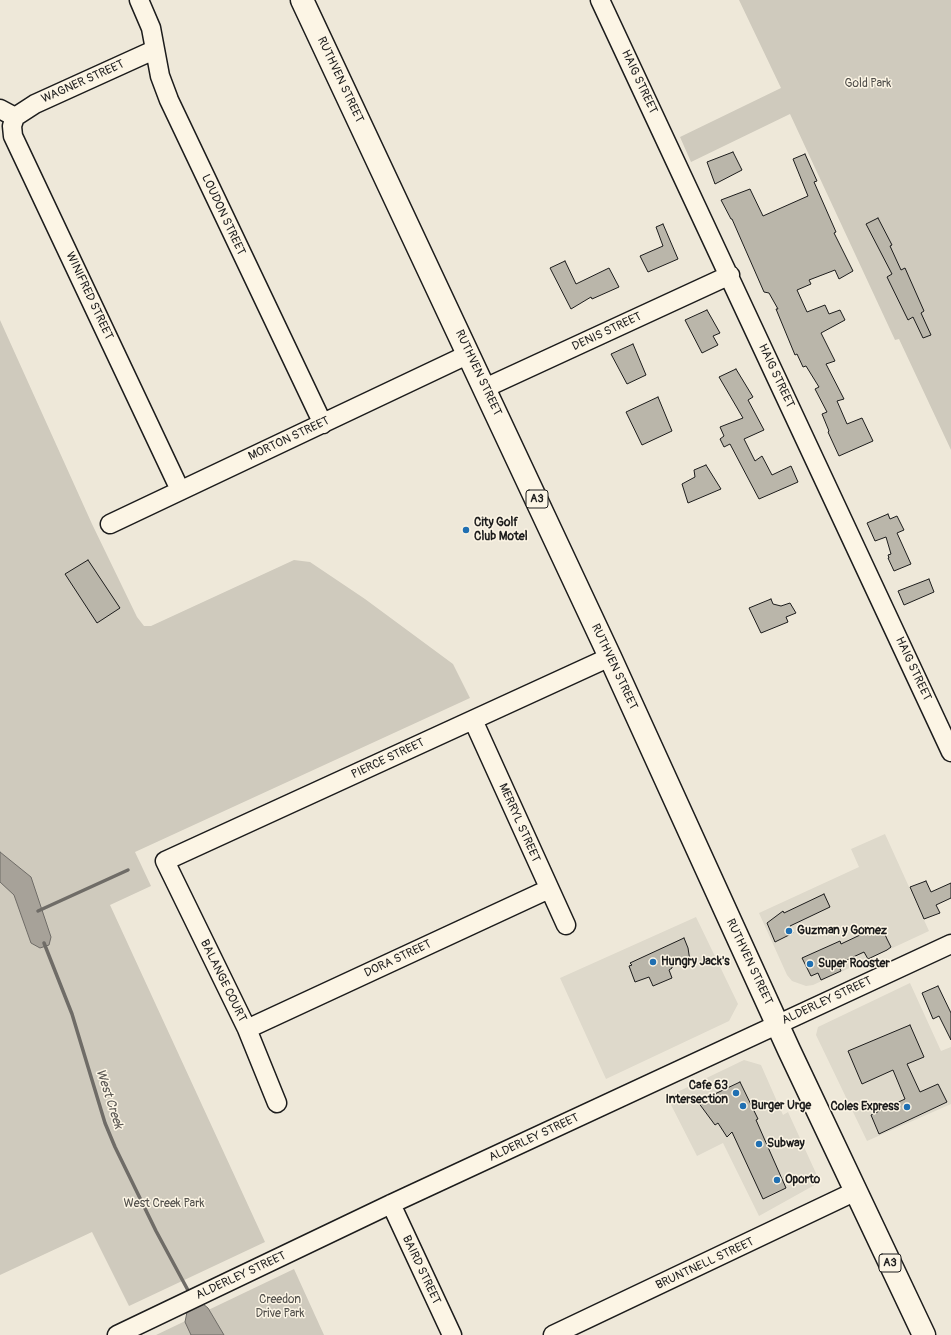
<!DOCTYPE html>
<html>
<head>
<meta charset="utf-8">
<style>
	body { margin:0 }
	canvas { display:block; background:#eee8d9 }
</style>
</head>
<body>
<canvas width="951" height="1335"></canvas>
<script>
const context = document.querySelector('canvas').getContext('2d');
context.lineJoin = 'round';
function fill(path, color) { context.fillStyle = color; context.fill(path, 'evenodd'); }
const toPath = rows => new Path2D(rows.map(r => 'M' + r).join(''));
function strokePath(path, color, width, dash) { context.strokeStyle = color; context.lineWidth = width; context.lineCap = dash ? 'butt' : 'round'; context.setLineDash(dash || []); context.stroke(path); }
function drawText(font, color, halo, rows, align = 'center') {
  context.font = font + ' Pangolin,sans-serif'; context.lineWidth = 3; context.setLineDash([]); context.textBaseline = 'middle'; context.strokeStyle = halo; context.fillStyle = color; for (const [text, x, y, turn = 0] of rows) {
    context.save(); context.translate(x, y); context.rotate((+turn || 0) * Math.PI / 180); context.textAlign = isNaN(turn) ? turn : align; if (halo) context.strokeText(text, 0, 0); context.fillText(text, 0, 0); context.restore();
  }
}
fill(toPath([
	[885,834,929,931,813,985,806,986,792,981,787,975,759,913,859,867,851,849],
	[696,917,738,1004,729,1021,606,1079,560,978],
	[910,983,941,1051,951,1047,951,1104,867,1141,816,1035,818,1027],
	[744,1060,761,1065,783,1115,788,1112,820,1182,759,1216,723,1143,697,1156,667,1097]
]), '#ded9cb');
fill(toPath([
	[739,0,951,0,951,450,899,339,895,340,790,114,691,162,680,137,781,88],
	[0,320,92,524,137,617,144,626,151,626,294,560,310,562,365,599,453,664,470,698,135,852,151,886,110,905,265,1242,129,1306,92,1232,0,1275],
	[294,1269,324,1335,156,1335]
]), '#cfcabd');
const water = toPath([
	[0,852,31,877,51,937,49,945,40,948,31,943,14,895,0,882,0,852],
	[203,1304,208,1308,224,1335,191,1335,185,1322,187,1312,203,1304]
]);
fill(water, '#a7a299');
strokePath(water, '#6f6c67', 1);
strokePath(toPath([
	[38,911,128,870],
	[44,943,72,1014,105,1123,115,1147,156,1231,190,1294]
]), '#6f6c67', 3.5);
const building = toPath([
	[733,152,742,170,715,184,707,162,733,152],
	[805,154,817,181,814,182,836,232,834,233,853,271,839,279,835,270,809,280,811,284,797,290,807,312,825,305,829,314,840,310,845,320,821,333,835,361,826,364,844,399,837,401,847,424,862,418,873,441,839,456,828,432,829,431,822,414,827,412,815,389,819,387,806,366,803,367,797,354,795,355,776,309,778,309,769,293,764,292,732,219,731,219,721,200,750,189,763,216,808,196,793,159,805,154],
	[878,218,892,245,890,246,901,270,905,268,924,311,921,313,931,335,923,338,913,317,908,320,887,277,892,274,866,224,878,218],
	[663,224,678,259,648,272,640,256,663,246,656,227,663,224],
	[565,261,576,284,609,268,619,287,592,299,591,297,571,309,550,268,565,261],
	[707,310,720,333,713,336,718,345,702,353,685,320,707,310],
	[633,344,646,375,627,384,611,354,633,344],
	[736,369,753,397,748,400,764,430,744,439,755,461,762,456,772,475,791,466,798,482,759,499,730,444,724,447,720,439,724,436,720,427,743,418,719,377,736,369],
	[658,397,672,431,642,445,626,412,658,397],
	[706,465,721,489,688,503,682,484,695,477,694,470,706,465],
	[888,514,890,519,897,516,904,530,897,533,911,564,894,571,888,558,889,558,888,555,891,554,886,537,875,541,867,523,888,514],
	[88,560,120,608,97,623,65,574,88,560],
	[929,579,934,592,904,605,898,591,929,579],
	[771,599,773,604,781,606,790,603,796,613,786,617,788,622,761,633,749,608,771,599],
	[926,881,931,892,951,883,951,898,936,905,940,913,924,919,910,887,926,881],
	[824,894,830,907,790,926,793,933,775,942,767,923,783,911,784,913,824,894],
	[877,927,879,932,883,930,887,939,891,947,887,950,868,959,864,952,838,964,841,971,821,980,818,973,811,976,802,958,840,941,841,944,877,927],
	[684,938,688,948,690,961,676,962,676,965,672,966,672,968,669,970,672,978,653,986,649,977,635,982,629,966,632,965,630,963,684,938],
	[938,986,951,1013,951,1040,939,1016,933,1019,922,993,938,986],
	[910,1025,924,1057,907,1064,920,1092,938,1084,947,1102,879,1134,871,1115,905,1099,893,1070,862,1084,848,1051,910,1025],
	[740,1082,758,1119,756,1120,786,1188,763,1199,732,1132,727,1137,718,1123,715,1125,698,1102,740,1082]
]);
fill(building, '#bab6aa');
strokePath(building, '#1c1c1c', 1);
const minor = toPath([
	[139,0,151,28,160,76,169,100,323,424],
	[600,0,951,752],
	[0,109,15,117,12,126,13,136,180,490],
	[15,117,35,104,154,50],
	[485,388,730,275],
	[110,524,469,354],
	[473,720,566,925],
	[247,1029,549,889],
	[277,1103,247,1029,165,861,610,657],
	[391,1204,452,1335],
	[117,1335,391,1204,951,944],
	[553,1335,856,1191]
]);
const highway = toPath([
	[302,0,610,657,789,1050,924,1335]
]);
strokePath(minor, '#1c1c1c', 21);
strokePath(highway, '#1c1c1c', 25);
strokePath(minor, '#fcf5e5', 18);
strokePath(highway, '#fcf5e5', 22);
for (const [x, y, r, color] of [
	[466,530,4,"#1f6fb2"],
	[789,931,4,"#1f6fb2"],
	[653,962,4,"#1f6fb2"],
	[810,964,4,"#1f6fb2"],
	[736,1093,4,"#1f6fb2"],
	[743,1106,4,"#1f6fb2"],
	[907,1107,4,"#1f6fb2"],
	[759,1144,4,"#1f6fb2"],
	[777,1180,4,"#1f6fb2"]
]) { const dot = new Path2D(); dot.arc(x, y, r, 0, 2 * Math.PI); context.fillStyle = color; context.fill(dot); strokePath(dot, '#fcf5e5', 1.5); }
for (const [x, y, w] of [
	[537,499,22],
	[890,1263,22]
]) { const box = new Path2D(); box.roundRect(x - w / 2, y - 9, w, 18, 3); context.fillStyle = '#fcf5e5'; context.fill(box); strokePath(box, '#1c1c1c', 1); }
drawText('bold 11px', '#1c1c1c', null, [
	["A3",537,499],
	["A3",890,1263]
]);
drawText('12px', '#1c1c1c', '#fcf5e5', [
	["RUTHVEN STREET",340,80,65],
	["WAGNER STREET",83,82,-24],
	["HAIG STREET",639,82,65],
	["LOUDON STREET",223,215,65],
	["WINIFRED STREET",89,296,65],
	["DENIS STREET",607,332,-25],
	["RUTHVEN STREET",478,373,65],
	["HAIG STREET",776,376,65],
	["MORTON STREET",289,439,-25],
	["RUTHVEN STREET",614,667,65],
	["HAIG STREET",913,669,65],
	["PIERCE STREET",388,759,-25],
	["MERRYL STREET",519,823,66],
	["DORA STREET",398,959,-25],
	["RUTHVEN STREET",749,962,65],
	["BALANGE COURT",223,981,64],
	["ALDERLEY STREET",827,1001,-25],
	["ALDERLEY STREET",534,1138,-25],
	["BRUNTNELL STREET",705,1264,-25],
	["BAIRD STREET",421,1270,65],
	["ALDERLEY STREET",241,1276,-25]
]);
drawText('12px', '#52504c', '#fcf5e5', [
	["Gold Park",868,84],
	["West Creek Park",164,1204],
	["Creedon",280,1300],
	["Drive Park",280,1314]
]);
drawText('bold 12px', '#1c1c1c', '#fcf5e5', [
	["City Golf",474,523],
	["Club Motel",474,537],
	["Guzman y Gomez",797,931],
	["Hungry Jack's",661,962],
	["Super Rooster",818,964],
	["Cafe 63",728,1086,"right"],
	["Intersection",728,1100,"right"],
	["Burger Urge",751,1106],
	["Coles Express",899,1107,"right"],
	["Subway",767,1144],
	["Oporto",785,1180]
], 'left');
drawText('italic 13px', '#5b5854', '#fcf5e5', [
	["West Creek",109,1099,72]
]);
</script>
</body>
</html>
